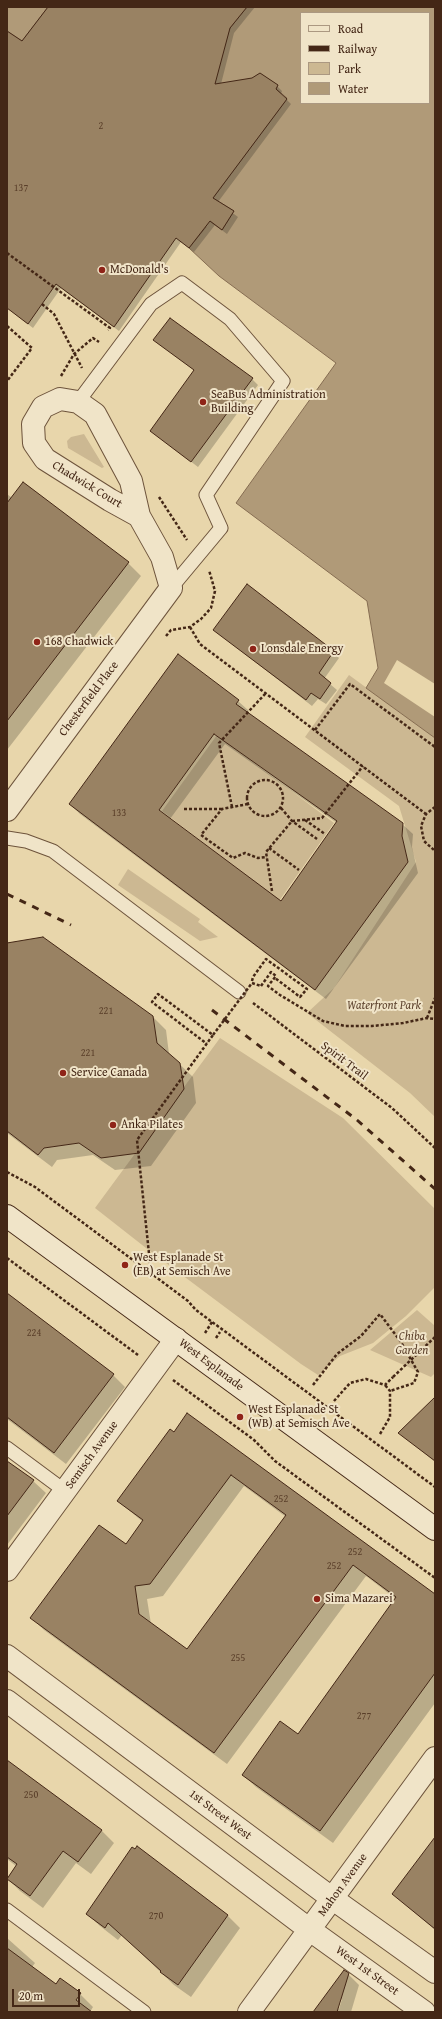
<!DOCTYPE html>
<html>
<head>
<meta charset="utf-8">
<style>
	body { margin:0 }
	#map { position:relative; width:442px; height:2019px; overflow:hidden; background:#e8d6ab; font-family:"Gentium Book Plus",serif }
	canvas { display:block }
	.frame { position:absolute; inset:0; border:8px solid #442716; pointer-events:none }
	.legend { position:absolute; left:300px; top:12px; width:130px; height:92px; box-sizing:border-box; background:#f0e4c8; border:1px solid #ab9881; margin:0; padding:5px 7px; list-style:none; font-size:12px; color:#442716 }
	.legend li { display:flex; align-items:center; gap:8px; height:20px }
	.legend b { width:20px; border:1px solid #ab9881 }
	.scale { position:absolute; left:12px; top:1989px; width:68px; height:18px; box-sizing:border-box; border:2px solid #442716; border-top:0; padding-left:5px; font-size:12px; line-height:14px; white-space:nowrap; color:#442716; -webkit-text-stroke:3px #f0e4c8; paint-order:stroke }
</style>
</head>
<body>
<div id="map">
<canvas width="442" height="2019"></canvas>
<div class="frame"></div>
<ul class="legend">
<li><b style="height:5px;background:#f0e4c8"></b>Road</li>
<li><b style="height:5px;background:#442716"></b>Railway</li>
<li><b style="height:11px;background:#ccb892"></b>Park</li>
<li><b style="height:11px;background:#b09a78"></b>Water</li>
</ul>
<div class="scale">20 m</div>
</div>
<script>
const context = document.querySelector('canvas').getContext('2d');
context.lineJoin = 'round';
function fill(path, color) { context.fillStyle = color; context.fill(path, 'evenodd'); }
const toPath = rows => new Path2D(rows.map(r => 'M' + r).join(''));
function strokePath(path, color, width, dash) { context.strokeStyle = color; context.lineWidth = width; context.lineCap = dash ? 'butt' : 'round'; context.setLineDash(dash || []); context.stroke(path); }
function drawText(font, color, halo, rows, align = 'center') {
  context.font = font + ' "Gentium Book Plus",serif'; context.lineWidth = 4; context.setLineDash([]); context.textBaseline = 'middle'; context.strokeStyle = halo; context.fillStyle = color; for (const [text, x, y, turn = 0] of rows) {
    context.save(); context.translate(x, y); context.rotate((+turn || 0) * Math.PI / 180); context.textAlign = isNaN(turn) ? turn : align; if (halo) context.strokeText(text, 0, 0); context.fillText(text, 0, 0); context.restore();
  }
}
fill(toPath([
	[84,434,104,467,102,468,68,448,67,441,71,437],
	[349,675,435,738,435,1117,410,1093,307,1013,334,988,416,862,399,806,305,737],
	[217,735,334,823,279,901,162,811],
	[128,869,200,919,198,922,218,937,200,941,118,885],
	[220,1038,343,1118,435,1209,435,1287,406,1316,373,1343,340,1356,318,1375,301,1364,146,1248,95,1208],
	[417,1310,435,1326,435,1373,431,1377,370,1350]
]), '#ccb892');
const water = toPath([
	[7,7,48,7,22,41,7,31,7,7],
	[247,7,435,7,435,738,366,688,378,668,367,601,236,503,336,363,219,276,189,248,206,227,196,218,200,214,222,230,234,211,213,198,287,98,276,89,278,85,183,156,230,28,247,7],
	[301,13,429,13,429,103,301,103,301,13]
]);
fill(water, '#b09a78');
strokePath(water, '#856c51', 1);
fill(toPath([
	[397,660,435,684,435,717,384,683]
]), '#e8d6ab');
fill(toPath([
	[49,7,255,7,234,33,221,84,277,86,282,91,281,94,291,104,218,202,238,217,227,234,215,225,194,252,181,242,119,331,61,288,33,328,7,308,7,32,22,42],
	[154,340,252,379,258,385,198,467,151,431,195,371],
	[24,483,128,563,141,576,7,750,7,494,12,498],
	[214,630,333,652,339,658,324,679,337,690,326,704,318,699,312,706],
	[238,701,249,711,247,713,402,824,413,834,412,847,418,873,326,999,80,814,70,804],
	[225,744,337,823,282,902,170,819],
	[7,944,153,1017,166,1030,169,1054,193,1077,196,1103,151,1166,115,1170,93,1155,57,1160,52,1167,7,1133],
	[7,1294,113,1375,125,1387,66,1464,7,1419],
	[435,1398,435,1462,400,1433],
	[170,1431,435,1595,435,1703,333,1843,256,1787,243,1775,298,1735,396,1599,366,1576,227,1764,44,1630,32,1618,126,1545,143,1522,118,1501],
	[244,1486,286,1517,187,1651,151,1624,147,1599,163,1596],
	[7,1462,33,1481,46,1493,7,1545],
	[7,1761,101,1830,114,1843,91,1874,76,1863,43,1908,20,1891,7,1878,16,1866,7,1859],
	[435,1838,435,1930,393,1894],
	[87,1914,227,1915,240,1928,191,1997,174,1985,122,1935,118,1940,100,1926],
	[7,1938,35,1963,32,1967,56,1986,80,1994,93,2007,90,2012,7,2012],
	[348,1974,359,1985,351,2012,314,2012],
	[342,1999,339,2009,337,2008,339,2002]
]), '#0003');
const building = toPath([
	[48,7,247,7,230,28,215,84,252,78,260,73,278,85,276,89,287,99,213,198,234,211,222,230,210,221,189,248,176,238,114,327,56,284,28,324,7,308,7,31,22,41,48,7],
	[170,318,253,378,191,462,150,431,194,370,153,340,170,318],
	[23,482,129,562,7,721,7,503,23,482],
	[247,584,334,651,319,673,331,683,320,699,311,693,306,700,213,630,247,584],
	[178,654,239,700,236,704,403,823,402,836,408,862,315,990,69,804,178,654],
	[214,734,337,821,281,901,159,810,214,734],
	[43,937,153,1016,157,1043,180,1063,184,1089,139,1153,101,1158,79,1143,44,1148,38,1155,7,1131,7,943,43,937],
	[7,1293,114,1374,54,1453,7,1417,7,1293],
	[435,1397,435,1461,398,1433,435,1397],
	[187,1413,435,1594,435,1673,320,1831,242,1775,280,1721,298,1734,396,1597,353,1565,214,1753,30,1618,99,1525,126,1544,143,1520,117,1501,170,1429,174,1432,187,1413],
	[231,1475,286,1515,187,1649,139,1614,135,1586,150,1584,231,1475],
	[7,1461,34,1480,7,1516,7,1461],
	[7,1760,102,1830,78,1862,63,1851,30,1896,7,1879,17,1864,7,1857,7,1760],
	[435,1837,435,1929,392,1894,435,1837],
	[137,1846,228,1915,178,1985,160,1972,161,1971,108,1923,105,1928,86,1914,132,1847,135,1849,137,1846],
	[7,1948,56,1984,60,1978,81,1993,76,2000,92,2012,7,2012,7,1948],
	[344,1970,349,1973,337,2012,313,2012,344,1970]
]);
fill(building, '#998263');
strokePath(building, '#442716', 1);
const service = toPath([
	[78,402,151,304,182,283,230,319,283,381,206,495,221,528,171,588],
	[7,838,26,841,53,851,239,992],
	[7,1448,65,1491],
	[7,1910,144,2012]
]);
const minor = toPath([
	[7,810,171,588,162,557,139,516,131,481,95,414,78,402,60,399,43,407,33,424,34,443,45,459,110,500,139,516],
	[7,1570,176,1339],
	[7,1656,333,1899,435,1972],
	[7,1701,310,1930,424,2012],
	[249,2012,435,1758]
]);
const secondary = toPath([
	[7,1216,435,1529]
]);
strokePath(service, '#6d533b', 15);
strokePath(minor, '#6d533b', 24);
strokePath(secondary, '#442716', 24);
strokePath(toPath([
	[7,253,110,328,108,330],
	[42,304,54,314,82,368],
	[7,326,32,348,7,381],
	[61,376,74,354,93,338,99,342],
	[159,497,187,540],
	[190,627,200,644,426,814],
	[166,636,171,630,190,627,201,619,211,608,215,591,209,570],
	[315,730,350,684,435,747],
	'247 798a18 18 0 1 1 36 0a18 18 0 1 1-36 0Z',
	[248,804,222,809,201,835,233,858,245,853,258,858,267,857],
	[232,807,219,743,266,693],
	[435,807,426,814,421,826,424,841,435,851],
	[281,808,292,821,317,839],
	[184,809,222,809],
	[305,820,325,834],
	[269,848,299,870],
	[272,891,266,852,292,821,322,818,363,766],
	[252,981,253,977,266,959,307,989,300,997,275,978],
	[261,986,271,972,276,976,268,986,280,995,323,1021,345,1026,372,1026,403,1023,427,1018,435,1019],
	[253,1003,392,1108,435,1148],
	[427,1018,435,998],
	[7,1172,35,1187,188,1301,196,1310,435,1487],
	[7,1258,138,1355],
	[150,1263,137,1140,213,1035,158,994,152,1002,207,1044],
	[205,1333,212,1322],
	[216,1338,220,1332],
	[173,1380,254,1440,275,1461,435,1578],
	[313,1385,337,1354,361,1336,380,1314,401,1342,418,1372,414,1383,390,1391],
	[334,1401,350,1383,366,1379,385,1385,393,1377],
	[380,1434,390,1417,390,1391,385,1385]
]), '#442716', 2.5, [3, 2]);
strokePath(service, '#f0e4c8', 13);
strokePath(minor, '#f0e4c8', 22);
strokePath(secondary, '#f0e4c8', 22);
strokePath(toPath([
	[7,894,71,925],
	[212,1010,357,1120,435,1189]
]), '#442716', 3, [7, 7]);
strokePath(toPath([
	[213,1035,252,983,261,986],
	[393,1377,435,1337]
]), '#442716', 2.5, [3, 2]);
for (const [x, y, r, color] of [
	[102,270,4,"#8f2418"],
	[203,402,4,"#8f2418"],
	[37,642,4,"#8f2418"],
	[253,649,4,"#8f2418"],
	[63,1073,4,"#8f2418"],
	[113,1125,4,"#8f2418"],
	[125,1265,4,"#8f2418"],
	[240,1417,4,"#8f2418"],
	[317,1599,4,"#8f2418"]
]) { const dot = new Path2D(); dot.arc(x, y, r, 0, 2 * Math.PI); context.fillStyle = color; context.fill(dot); strokePath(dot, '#f0e4c8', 1.5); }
drawText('10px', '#593e29', null, [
	["2",101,126],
	["137",21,188],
	["133",119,813],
	["221",106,1011],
	["221",88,1053],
	["224",34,1333],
	["252",281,1499],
	["252",355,1552],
	["252",334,1566],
	["255",238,1658],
	["277",364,1716],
	["250",31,1795],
	["270",156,1916]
]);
drawText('12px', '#442716', '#f0e4c8', [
	["McDonald's",110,270],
	["SeaBus Administration",211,395],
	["Building",211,409],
	["168 Chadwick",45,642],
	["Lonsdale Energy",261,649],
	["Service Canada",71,1073],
	["Anka Pilates",121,1125],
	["West Esplanade St",133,1258],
	["(EB) at Semisch Ave",133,1272],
	["West Esplanade St",248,1410],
	["(WB) at Semisch Ave",248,1424],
	["Sima Mazarei",325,1599]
], 'left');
drawText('12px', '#442716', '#f0e4c8', [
	["Chadwick Court",87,485,31],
	["Chesterfield Place",89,699,-53],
	["Spirit Trail",344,1061,37],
	["West Esplanade",211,1365,37],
	["Semisch Avenue",92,1455,-54],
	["1st Street West",220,1815,37],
	["Mahon Avenue",343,1885,-54],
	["West 1st Street",367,1971,36]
]);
drawText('italic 12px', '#5f442f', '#f0e4c8', [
	["Waterfront Park",384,1006],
	["Chiba",412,1337],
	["Garden",412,1351]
]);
</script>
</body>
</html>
